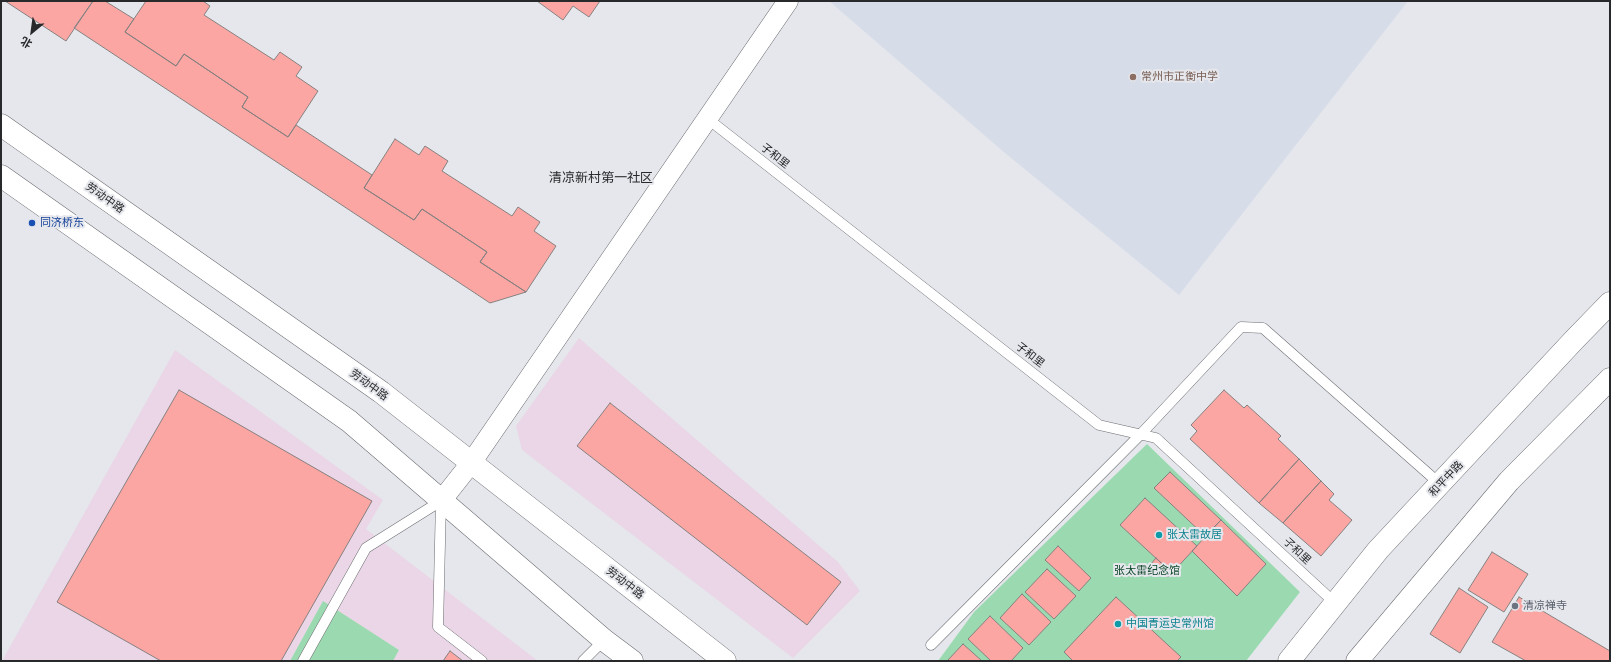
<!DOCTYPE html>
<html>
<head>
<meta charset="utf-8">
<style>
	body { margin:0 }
	#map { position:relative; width:1611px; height:662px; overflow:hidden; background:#e5e7ec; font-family:Inter,"Noto Sans SC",sans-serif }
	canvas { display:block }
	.frame { position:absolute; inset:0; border:2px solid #28292b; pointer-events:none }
	.north { position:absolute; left:12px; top:12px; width:40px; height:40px; -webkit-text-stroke:3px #e5e7ec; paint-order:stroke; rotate:209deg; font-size:11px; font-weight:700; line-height:16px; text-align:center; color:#28292b }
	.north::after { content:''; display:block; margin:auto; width:14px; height:18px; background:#28292b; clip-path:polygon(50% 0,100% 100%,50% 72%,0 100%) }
</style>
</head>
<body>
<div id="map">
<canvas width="1611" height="662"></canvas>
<div class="frame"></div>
<div class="north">北</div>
</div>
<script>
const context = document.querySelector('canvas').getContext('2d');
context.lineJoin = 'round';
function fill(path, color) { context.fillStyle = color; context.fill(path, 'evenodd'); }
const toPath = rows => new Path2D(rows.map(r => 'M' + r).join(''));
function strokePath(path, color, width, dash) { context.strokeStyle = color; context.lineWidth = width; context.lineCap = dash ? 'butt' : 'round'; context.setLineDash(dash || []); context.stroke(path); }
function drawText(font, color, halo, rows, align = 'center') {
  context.font = font + ' Inter,"Noto Sans SC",sans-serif'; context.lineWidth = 4; context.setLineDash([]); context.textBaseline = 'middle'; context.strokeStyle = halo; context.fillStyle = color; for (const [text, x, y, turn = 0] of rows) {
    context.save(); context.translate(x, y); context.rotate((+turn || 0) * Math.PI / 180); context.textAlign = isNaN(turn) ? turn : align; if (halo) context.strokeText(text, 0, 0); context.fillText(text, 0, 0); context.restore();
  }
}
fill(toPath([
	[579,338,838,562,860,591,793,658,522,450,516,426],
	[175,350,383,500,366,529,538,661,393,661,399,650,323,602,290,661,2,661]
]), '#ead6e6');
fill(toPath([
	[829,1,1408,1,1179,295,1005,153]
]), '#d7dde8');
fill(toPath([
	[1147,444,1300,592,1246,661,938,661,974,612],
	[323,601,399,650,393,661,290,661]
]), '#9bdab0');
const building = toPath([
	[5,1,93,1,66,41,5,1],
	[93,1,105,1,134,19,125,32,176,66,184,54,248,97,242,107,288,137,296,125,372,175,364,188,414,220,422,209,487,252,480,262,526,292,490,303,74,28,93,1],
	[146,1,203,1,210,6,204,15,274,60,280,52,302,67,296,76,318,91,288,137,242,107,248,97,184,54,176,66,125,32,146,1],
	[537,1,600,1,589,17,573,6,563,20,537,1],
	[395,139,419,155,425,146,448,161,442,171,512,216,518,207,540,222,534,231,556,246,526,292,480,262,487,252,422,209,414,220,364,188,395,139],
	[179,390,372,501,281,661,161,661,57,602,179,390],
	[1224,390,1244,408,1247,405,1281,436,1278,439,1299,459,1259,503,1190,439,1197,431,1191,425,1224,390],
	[610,403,841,582,807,625,577,446,610,403],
	[1299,459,1321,481,1283,523,1259,503,1299,459],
	[1170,472,1221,520,1205,536,1154,488,1170,472],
	[1321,481,1334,494,1329,500,1352,520,1321,556,1283,523,1321,481],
	[1145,498,1197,546,1172,573,1120,525,1145,498],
	[1221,520,1266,564,1237,596,1192,551,1221,520],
	[1058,546,1091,578,1079,591,1045,560,1058,546],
	[1492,552,1528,574,1504,612,1468,590,1492,552],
	[1156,558,1172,573,1168,577,1150,565,1156,558],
	[1047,569,1076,596,1054,619,1025,592,1047,569],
	[1459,588,1488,607,1460,653,1430,634,1459,588],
	[1022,594,1051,622,1029,645,1000,618,1022,594],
	[1116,597,1181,657,1177,661,1073,661,1064,652,1116,597],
	[1519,597,1610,651,1610,661,1526,661,1492,642,1519,597],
	[990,616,1023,648,1011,661,991,661,968,639,990,616],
	[963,644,982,661,947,661,963,644],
	[450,651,463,661,443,661,450,651]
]);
fill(building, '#fca6a4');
strokePath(building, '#868180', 1);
const lane = toPath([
	[708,119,1099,425,1156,438,1335,603],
	[441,501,438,627,482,661],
	[931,645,1141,434,1241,327,1263,328,1440,484],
	[303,661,366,548,441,501],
	[583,661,604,640]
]);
const street = toPath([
	[441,501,471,463,788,1]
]);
const primary = toPath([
	[1,125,381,392,725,661],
	[1,176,349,421,604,640,632,661],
	[1289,661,1378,550,1574,340,1610,303],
	[1357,661,1509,481,1610,379]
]);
strokePath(lane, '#6c6e72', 11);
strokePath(street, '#6c6e72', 21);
strokePath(primary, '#6c6e72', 23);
strokePath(lane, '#fff', 10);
strokePath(street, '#fff', 20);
strokePath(primary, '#fff', 22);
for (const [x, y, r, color] of [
	[1133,77,4,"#8d6e63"],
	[32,223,4,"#1a4fb4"],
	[1159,535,4,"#0f9aa8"],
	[1515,606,4,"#6b7280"],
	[1118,624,4,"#0f9aa8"]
]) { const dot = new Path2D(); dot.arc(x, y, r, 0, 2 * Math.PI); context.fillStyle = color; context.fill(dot); strokePath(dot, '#e5e7ec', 1.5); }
drawText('11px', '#785e54', '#e5e7ec', [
	["常州市正衡中学",1141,77]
], 'left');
drawText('11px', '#28292b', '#e5e7ec', [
	["子和里",775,156,38],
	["劳动中路",105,198,35],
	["子和里",1030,355,38],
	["劳动中路",369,385,36],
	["和平中路",1446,479,-47],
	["子和里",1297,551,43],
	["劳动中路",625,583,38]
]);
drawText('11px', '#164399', '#e5e7ec', [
	["同济桥东",40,223]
], 'left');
drawText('11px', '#0d838f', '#e5e7ec', [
	["张太雷故居",1167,535],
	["中国青运史常州馆",1126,624]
], 'left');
drawText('11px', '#0a4526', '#e5e7ec', [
	["张太雷纪念馆",1147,571]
]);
drawText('11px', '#5b616d', '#e5e7ec', [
	["清凉禅寺",1523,606]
], 'left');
drawText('13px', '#28292b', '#e5e7ec', [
	["清凉新村第一社区",601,178]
]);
</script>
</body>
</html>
